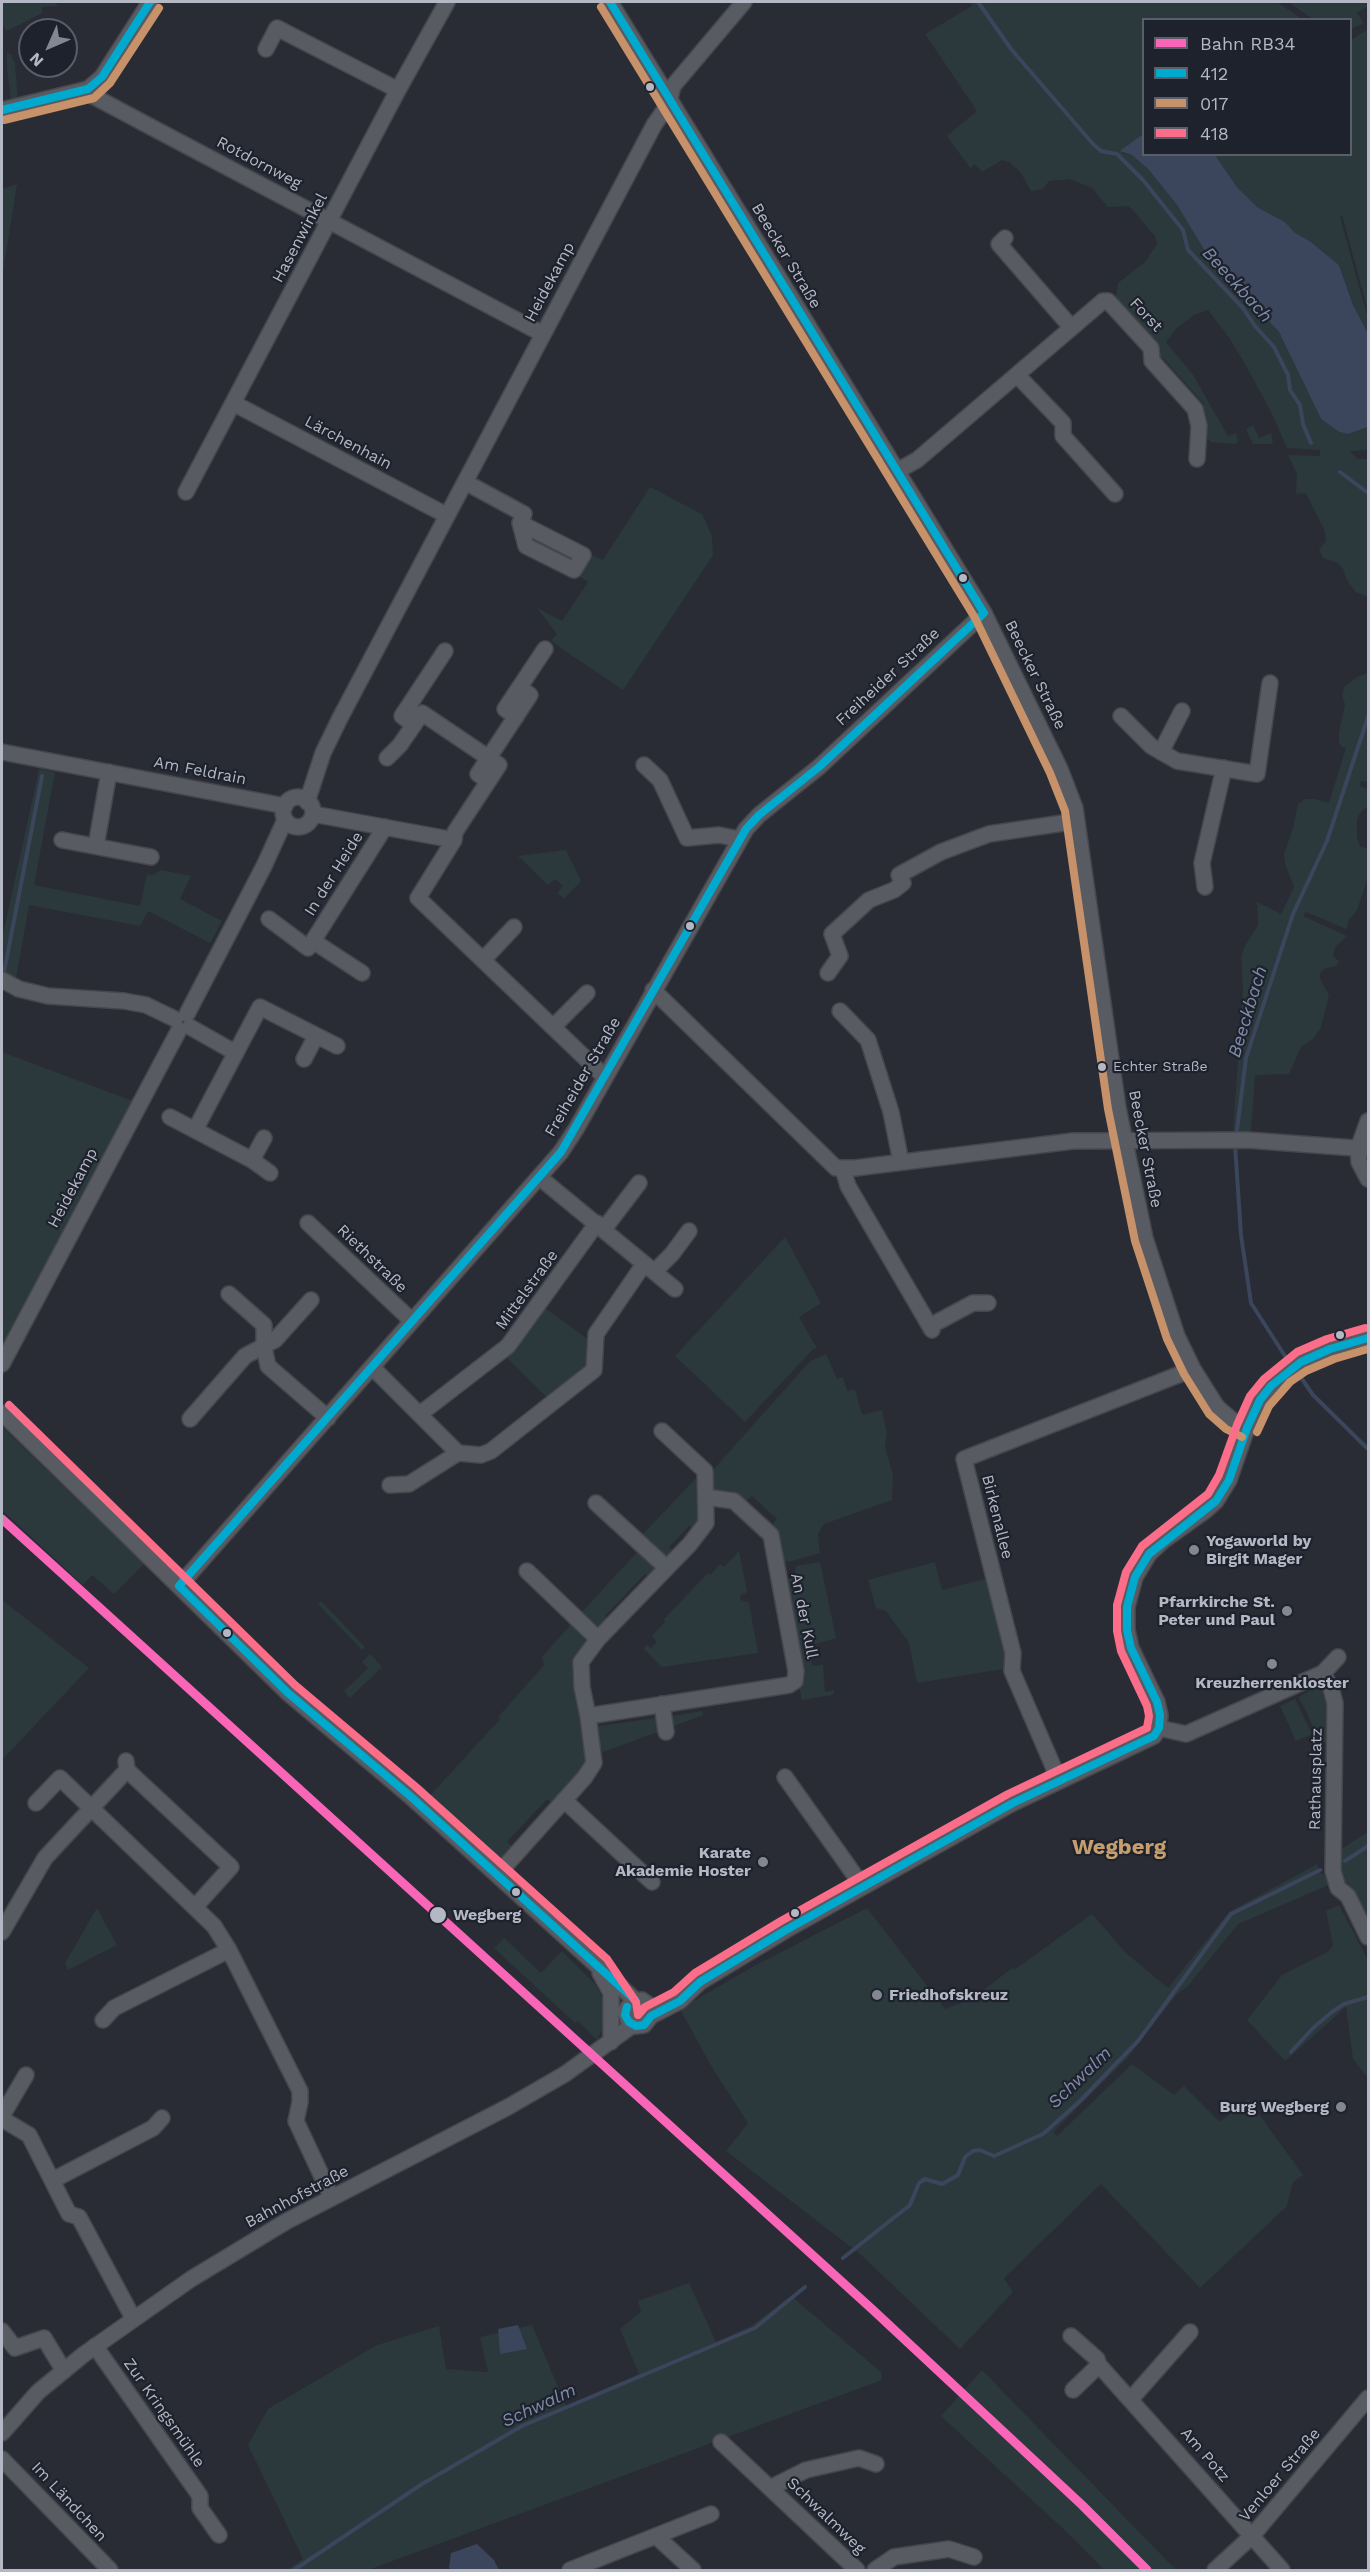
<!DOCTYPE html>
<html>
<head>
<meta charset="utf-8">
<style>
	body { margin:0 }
	#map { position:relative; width:1370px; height:2572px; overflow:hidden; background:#292c34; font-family:"Work Sans",sans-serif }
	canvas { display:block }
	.frame { position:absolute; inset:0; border:3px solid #b4b8c4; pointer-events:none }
	.legend { position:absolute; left:1142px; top:18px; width:210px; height:138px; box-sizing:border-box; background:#1e222d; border:2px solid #5a5e69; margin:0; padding:8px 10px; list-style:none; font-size:18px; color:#b4b8c4 }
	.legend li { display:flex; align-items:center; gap:12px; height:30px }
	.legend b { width:30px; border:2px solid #5a5e69 }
	.north { position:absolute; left:18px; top:18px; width:60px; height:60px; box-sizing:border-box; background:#1e222d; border:2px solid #5a5e69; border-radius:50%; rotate:225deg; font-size:16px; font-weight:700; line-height:24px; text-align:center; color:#b4b8c4 }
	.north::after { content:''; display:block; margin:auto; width:21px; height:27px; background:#838792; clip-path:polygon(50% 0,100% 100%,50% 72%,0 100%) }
</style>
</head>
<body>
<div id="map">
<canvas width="1370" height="2572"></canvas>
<div class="frame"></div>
<ul class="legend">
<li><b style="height:8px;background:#fa66b7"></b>Bahn RB34</li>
<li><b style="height:8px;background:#00a9ce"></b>412</li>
<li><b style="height:8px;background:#c7916a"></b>017</li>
<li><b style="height:8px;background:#fb6d88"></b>418</li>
</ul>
<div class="north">N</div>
</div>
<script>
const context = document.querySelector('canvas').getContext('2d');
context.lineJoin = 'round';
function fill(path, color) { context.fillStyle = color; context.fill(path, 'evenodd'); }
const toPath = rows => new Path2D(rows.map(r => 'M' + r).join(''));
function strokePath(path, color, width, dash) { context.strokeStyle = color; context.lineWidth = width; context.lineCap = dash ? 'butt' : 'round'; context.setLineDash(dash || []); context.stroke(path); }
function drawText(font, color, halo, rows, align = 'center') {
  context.font = font + ' "Work Sans",sans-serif'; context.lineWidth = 4.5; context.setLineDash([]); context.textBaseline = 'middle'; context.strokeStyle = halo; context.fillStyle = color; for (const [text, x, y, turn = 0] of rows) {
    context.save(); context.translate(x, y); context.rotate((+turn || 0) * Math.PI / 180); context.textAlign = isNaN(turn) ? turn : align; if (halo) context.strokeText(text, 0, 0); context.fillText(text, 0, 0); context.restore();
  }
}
fill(toPath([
	[2,2,54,2,58,6,42,7,42,13,7,31,2,25],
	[970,2,1277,2,1302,19,1144,20,1143,134,1122,153,1132,155,1149,170,1177,205,1208,256,1279,332,1321,419,1339,432,1348,434,1368,427,1368,450,1350,451,1357,459,1368,459,1368,597,1356,592,1348,582,1342,567,1338,563,1323,558,1319,550,1326,541,1325,531,1306,493,1296,494,1297,474,1288,455,1320,456,1320,450,1287,448,1272,414,1249,371,1230,339,1208,310,1194,315,1177,328,1166,342,1193,375,1228,436,1236,433,1238,442,1235,444,1211,442,1205,436,1199,411,1204,404,1163,358,1157,358,1115,303,1118,283,1145,262,1157,244,1155,236,1129,206,1108,207,1092,188,1069,179,1049,181,1043,189,1031,191,1021,173,1009,162,1002,160,982,172,975,164,970,168,947,136,977,111,925,34,972,6],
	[1288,2,1368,2,1368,6,1357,13,1364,23,1351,29,1350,20,1313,19],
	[1368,29,1368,311,1342,215,1340,217,1364,305,1368,316,1368,333,1353,305,1339,265,1311,242,1294,232,1285,222,1257,207,1237,187,1215,155,1350,154,1351,40],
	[7,53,12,55,13,61,15,63,18,101,11,100,7,69],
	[17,184,2,278,2,189],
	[1253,425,1259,438,1271,433,1273,444,1253,444,1246,429],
	[650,487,702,514,712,536,713,555,623,690,555,644,551,640,557,634,537,608,562,621,588,582,577,575,589,554,603,560],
	[1368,673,1368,782,1361,781,1360,786,1368,789,1368,806,1359,814,1357,820,1357,838,1360,846,1368,849,1368,877,1357,910,1349,920,1346,929,1306,912,1303,916,1347,936,1336,946,1333,955,1339,962,1336,966,1324,969,1320,974,1320,979,1329,995,1321,1027,1314,1038,1301,1047,1289,1074,1255,1075,1251,1131,1233,1132,1243,989,1241,957,1245,946,1258,925,1257,902,1281,914,1294,887,1285,864,1284,854,1293,828,1298,804,1305,799,1314,799,1329,803,1346,748,1342,747,1339,743,1339,732,1345,704,1342,696,1344,687,1357,677],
	[39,769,55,772,34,885,140,906,147,874,153,875,161,870,191,876,180,899,222,921,210,943,148,911,140,926,29,905,16,978,2,972,2,939],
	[566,850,581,881,564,899,557,893,563,886,555,879,548,885,518,856],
	[2,1052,133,1101,109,1144,122,1151,2,1378],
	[785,1237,821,1303,799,1317,817,1348,813,1349,745,1422,675,1356],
	[542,1306,589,1340,586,1357,589,1367,550,1400,505,1356],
	[826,1354,837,1379,843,1377,847,1391,855,1389,862,1415,882,1410,887,1434,885,1447,893,1475,892,1500,824,1524,818,1534,820,1553,789,1562,783,1560,771,1526,777,1519,752,1496,746,1501,739,1496,713,1490,710,1486,712,1471,810,1361],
	[2,1427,144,1564,114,1594,92,1575,83,1585,2,1510],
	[699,1475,701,1521,695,1531,689,1526,669,1547,675,1553,661,1556,640,1537],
	[639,1550,652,1562,655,1570,652,1579,645,1574,605,1616,610,1622,607,1625,599,1627,592,1622,581,1613],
	[739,1551,747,1592,740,1596,741,1600,749,1603,758,1653,662,1667,644,1649,647,1645,651,1648,657,1642,652,1636,665,1622,663,1620,708,1573,710,1575,720,1564,724,1567],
	[820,1562,836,1638,809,1646,812,1666,823,1665,825,1692,835,1690,833,1695,802,1700,799,1686,803,1676,788,1580,795,1576,796,1566],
	[935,1562,942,1590,985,1579,987,1575,1009,1668,917,1683,909,1643,886,1611,876,1608,868,1580],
	[2,1600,89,1668,2,1760],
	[321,1601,365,1647,362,1650,318,1604],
	[574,1621,590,1639,588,1648,587,1760,582,1772,552,1803,547,1799,507,1842,514,1848,504,1857,496,1859,490,1858,426,1800,500,1719,498,1717,544,1665,542,1657],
	[370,1654,382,1667,350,1698,344,1691,368,1668,362,1662],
	[1324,1683,1329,1691,1328,1743,1319,1742,1307,1713,1298,1697],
	[1295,1699,1312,1734,1296,1741,1280,1706],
	[702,1711,703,1715,669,1728,667,1717],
	[662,1717,663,1730,603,1752,598,1748,594,1727],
	[1368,1832,1368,1921,1353,1889,1344,1881,1338,1851],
	[1317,1864,1321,1874,1330,1875,1333,1883,1238,1924,1188,1986,1176,1995,1128,2057,1053,2132,1057,2136,1132,2064,1174,2095,1184,2086,1220,2122,1248,2099,1303,2175,1293,2182,1287,2206,1200,2288,1101,2184,1004,2278,1013,2292,960,2349,860,2254,726,2151,748,2123,713,2069,680,2009,754,1966,867,1908,945,2009,972,1999,1012,1968,1014,1970,1092,1914,1126,1953,1168,1988,1229,1912],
	[1339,1905,1368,1960,1368,2078,1353,2059,1346,2007,1285,2061,1247,2020,1282,1975,1329,1951,1333,1945,1326,1911],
	[97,1908,117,1945,68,1970,65,1963],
	[504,1938,541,1973,562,1951,595,1984,603,1999,605,2013,604,2026,597,2040,577,2020,576,2024,494,1948],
	[689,2283,716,2342,751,2326,791,2296,881,2372,882,2380,368,2570,287,2570,303,2559,248,2445,268,2409,377,2345,439,2326,446,2369,488,2372,480,2337,532,2325,566,2406,639,2374,620,2329,641,2312,638,2301],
	[982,2370,1013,2402,1176,2570,1104,2570,1071,2536,941,2416]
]), '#2b393c');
fill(toPath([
	[1143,134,1144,154,1215,155,1237,187,1257,207,1285,222,1294,232,1311,242,1339,265,1353,305,1368,333,1368,427,1348,434,1339,432,1321,419,1279,332,1208,256,1177,205,1149,170,1132,155,1120,151],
	[518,2325,527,2349,500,2354,498,2329],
	[477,2544,494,2560,499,2570,451,2570,449,2568,451,2553]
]), '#3b455b');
strokePath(toPath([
	[978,2,1011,49,1093,144,1101,151,1117,154,1143,180,1183,230,1188,250,1243,308,1255,326,1274,347,1288,375,1290,390,1300,405,1303,424,1311,443],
	[1340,472,1368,493],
	[4,972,42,776],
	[1236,1138,1246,1058,1293,914,1327,841,1368,717],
	[1235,1145,1241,1235,1251,1303,1285,1356],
	[1300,1376,1313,1395,1368,1449],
	[1345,1861,1368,1846],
	[1291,2052,1313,2028,1332,2012,1344,2004,1368,1997],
	[843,2258,910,2205,919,2183,925,2179,942,2184,958,2175,965,2157,973,2151,980,2150,994,2156,1043,2134,1079,2102,1138,2041,1231,1914,1320,1870],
	[294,2570,422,2484,522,2426,755,2328,805,2287]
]), '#3b455b', 4);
const minor = toPath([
	[610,2,984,613,1060,769,1075,808,1118,1108,1145,1238,1177,1336,1193,1369,1217,1407,1232,1420,1247,1428],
	[266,49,277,28,398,90],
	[88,89,93,96,153,128,543,334],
	[2,110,88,89,102,77,150,2],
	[1005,238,999,244,1071,327],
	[1017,375,1063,423,1063,436,1115,494],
	[233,403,446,515],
	[897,471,917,460,1103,301,1108,301,1151,348,1152,361,1195,409,1199,426,1197,459],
	[465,482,524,514,520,523,526,546,574,570,583,555,520,523],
	[186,492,398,90,447,2],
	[1121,716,1151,746,1177,761,1257,774,1270,683],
	[516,717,505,709,545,649],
	[414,725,402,716,445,651],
	[2,752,285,806],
	[1161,752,1182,711],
	[387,758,400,745,422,713,499,765,455,832,454,840,418,898,605,1077],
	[644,765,660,780,687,838,719,835,739,839],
	[488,781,478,774,530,695,520,688],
	'283 812a15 15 0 1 1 30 0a15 15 0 1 1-30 0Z',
	[307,802,323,753,340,718,654,125,668,105,673,86,744,2],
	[313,814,454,840],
	[62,840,151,857],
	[96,846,109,772],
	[1205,887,1202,863,1224,768],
	[269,919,308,948,313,941,362,973],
	[313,941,385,827],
	[483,960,514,927],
	[828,973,840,956,832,934,869,900,894,890,903,883,899,875,941,852,989,834,1077,821],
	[2,980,19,989,48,996,124,1001,146,1005,175,1019],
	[653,990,836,1168,855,1168,1073,1141,1247,1140,1368,1149],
	[840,1011,868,1040,891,1112,901,1162],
	[187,1014,264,866,285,820],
	[190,1027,236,1053],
	[553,1027,587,993],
	[304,1059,316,1036],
	[170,1117,252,1160,270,1173],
	[1368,1121,1358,1149,1359,1162,1368,1179],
	[195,1130,260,1007,337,1046],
	[252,1160,264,1138],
	[843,1169,848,1186,932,1330],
	[539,1177,675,1289],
	[308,1223,412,1321],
	[604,1229,639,1183],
	[654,1272,672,1254,689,1231],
	[229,1294,264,1325,264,1347,268,1366,328,1418],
	[930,1326,973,1303,988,1303],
	[2,1364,179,1030],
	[372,1367,458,1453,481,1455,491,1451,594,1370,596,1334,644,1264],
	[2,1413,288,1693,409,1795,635,2000],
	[420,1414,508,1346,597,1223],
	[190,1419,245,1356,275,1340,311,1300],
	[390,1485,409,1484,458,1453],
	[596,1503,667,1568],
	[527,1571,598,1639],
	[179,1586,561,1152,576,1129,746,829,759,815,819,767,984,613],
	[1323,1673,1331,1688,1335,1703,1333,1871,1338,1888,1348,1896,1368,1937],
	[662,1704,666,1732],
	[588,1716,789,1685,795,1681,796,1671,771,1535,734,1501,706,1497],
	[1159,1728,1186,1734,1323,1673,1338,1657],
	[127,1770,231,1867,195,1907],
	[785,1777,863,1887],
	[1059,1780,1012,1671,1013,1653,964,1459,1193,1369],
	[564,1800,652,1882],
	[36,1803,60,1778,214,1926,229,1950,300,2091,300,2102,296,2121,332,2198],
	[498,1874,585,1777,594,1763,588,1716,582,1687,581,1662,598,1639,690,1544,706,1523,705,1471,662,1431],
	[2,1932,45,1858,127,1770,126,1761],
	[600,1973,611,1993,611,2042],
	[651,2016,649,2005,642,2000,632,2002,625,2011,629,2022,636,2026,644,2025,651,2016,680,2001,700,1982,786,1930,1013,1803,1154,1736,1159,1728,1160,1715,1157,1702,1131,1648,1127,1630,1127,1607,1135,1577,1149,1554,1163,1541,1205,1511,1216,1501,1229,1480,1247,1428,1260,1400,1271,1386,1301,1362,1330,1349,1368,1338],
	[103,2020,114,2008,229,1950],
	[2,2116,26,2075],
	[2,2119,29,2135,69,2214,79,2217,133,2318],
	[53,2180,153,2128,162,2118],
	[2,2331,15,2348,44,2338,64,2371],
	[1071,2336,1097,2359,1099,2365,1282,2570],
	[95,2346,200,2496,200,2508,219,2535],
	[1073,2390,1099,2365],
	[1131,2399,1190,2332],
	[2,2433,38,2392,83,2355,191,2279,287,2221,508,2107,565,2074,633,2025],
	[721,2442,857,2570],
	[2,2459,110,2570],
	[770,2488,806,2470,859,2458,876,2464],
	[657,2537,693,2570],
	[570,2570,711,2514],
	[875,2570,894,2557,949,2549,974,2557],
	[1215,2570,1252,2536,1368,2398]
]);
strokePath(minor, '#45474d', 18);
strokePath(minor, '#595b62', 15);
strokePath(toPath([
	[610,2,984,613],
	[2,110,88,89,102,77,150,2],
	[179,1586,561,1152,746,829,759,815,819,767,984,613],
	[179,1586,288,1693,409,1795,635,2000],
	[627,2007,625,2015,629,2022,636,2026,644,2025,651,2016,680,2001,700,1982,786,1930,1013,1803,1154,1736,1159,1728,1160,1715,1157,1702,1131,1648,1127,1630,1127,1607,1135,1577,1149,1554,1216,1501,1229,1480,1247,1428,1260,1400,1271,1386,1301,1362,1330,1349,1368,1338]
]), '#00a9ce', 8);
strokePath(toPath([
	[601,7,975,618,1050,773,1065,811,1108,1109,1135,1241,1167,1339,1184,1374,1209,1414,1226,1429,1242,1437],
	[4,120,94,98,110,83,159,8],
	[1257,1432,1269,1406,1290,1382,1306,1371,1334,1359,1368,1349]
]), '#c7916a', 8);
strokePath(toPath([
	[9,1405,295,1685,416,1787,607,1959,636,2002,638,2015,645,2007,674,1992,695,1973,781,1921,1008,1794,1147,1728,1149,1716,1147,1706,1121,1651,1117,1631,1117,1605,1126,1572,1142,1546,1208,1494,1219,1475,1237,1425,1250,1396,1264,1379,1297,1352,1327,1339,1365,1328]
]), '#fb6d88', 8);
strokePath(toPath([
	[2,1519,873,2310,1082,2505,1147,2570]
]), '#fa66b7', 9);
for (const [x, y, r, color] of [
	[650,87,5,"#b4b8c4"],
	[963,578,5,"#b4b8c4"],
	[690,926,5,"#b4b8c4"],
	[1102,1067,5,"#b4b8c4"],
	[1340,1335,5,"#b4b8c4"],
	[1194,1550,6,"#838792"],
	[1287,1611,6,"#838792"],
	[227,1633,5,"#b4b8c4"],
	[1272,1664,6,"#838792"],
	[763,1862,6,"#838792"],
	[516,1892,5,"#b4b8c4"],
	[795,1913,5,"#b4b8c4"],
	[438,1915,9,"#b4b8c4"],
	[877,1995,6,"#838792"],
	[1341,2107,6,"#838792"]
]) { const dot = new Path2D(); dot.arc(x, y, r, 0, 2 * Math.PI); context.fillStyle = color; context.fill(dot); strokePath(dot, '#1e222d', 2); }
drawText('14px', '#b4b8c4', '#1e222d', [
	["Echter Straße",1113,1067]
], 'left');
drawText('16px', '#b4b8c4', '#1e222d', [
	["Rotdornweg",259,163,28],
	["Hasenwinkel",300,238,-62],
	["Beecker Straße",786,256,59],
	["Heidekamp",550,282,-62],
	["Forst",1146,315,47],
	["Lärchenhain",348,443,28],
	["Beecker Straße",1035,675,64],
	["Freiheider Straße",888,677,-43],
	["Am Feldrain",200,771,11],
	["In der Heide",334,874,-58],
	["Freiheider Straße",583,1077,-60],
	["Beecker Straße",1145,1149,79],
	["Heidekamp",73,1188,-62],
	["Riethstraße",372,1259,44],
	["Mittelstraße",527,1290,-54],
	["Birkenallee",997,1517,76],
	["An der Kull",804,1616,79],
	["Rathausplatz",1316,1779,-89],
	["Bahnhofstraße",297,2197,-28],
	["Zur Kringsmühle",164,2413,55],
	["Am Potz",1205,2455,49],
	["Venloer Straße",1280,2475,-50],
	["Im Ländchen",69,2502,47],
	["Schwalmweg",826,2516,44]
]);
drawText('bold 16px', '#b4b8c4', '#1e222d', [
	["Yogaworld by",1206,1541,"left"],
	["Birgit Mager",1206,1559,"left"],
	["Pfarrkirche St.",1275,1602],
	["Peter und Paul",1275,1620],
	["Kreuzherrenkloster",1272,1683,"center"],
	["Karate",751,1853],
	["Akademie Hoster",751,1871],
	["Friedhofskreuz",889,1995,"left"],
	["Burg Wegberg",1329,2107]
], 'right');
drawText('bold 16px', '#b4b8c4', '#1e222d', [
	["Wegberg",453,1915]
], 'left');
drawText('italic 18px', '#7f8ca9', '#1e222d', [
	["Beeckbach",1237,285,48],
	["Beeckbach",1248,1012,-73],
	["Schwalm",1080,2078,-44],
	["Schwalm",539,2406,-25]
]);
drawText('bold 22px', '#c69e6d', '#1e222d', [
	["Wegberg",1119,1848]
]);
</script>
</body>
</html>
